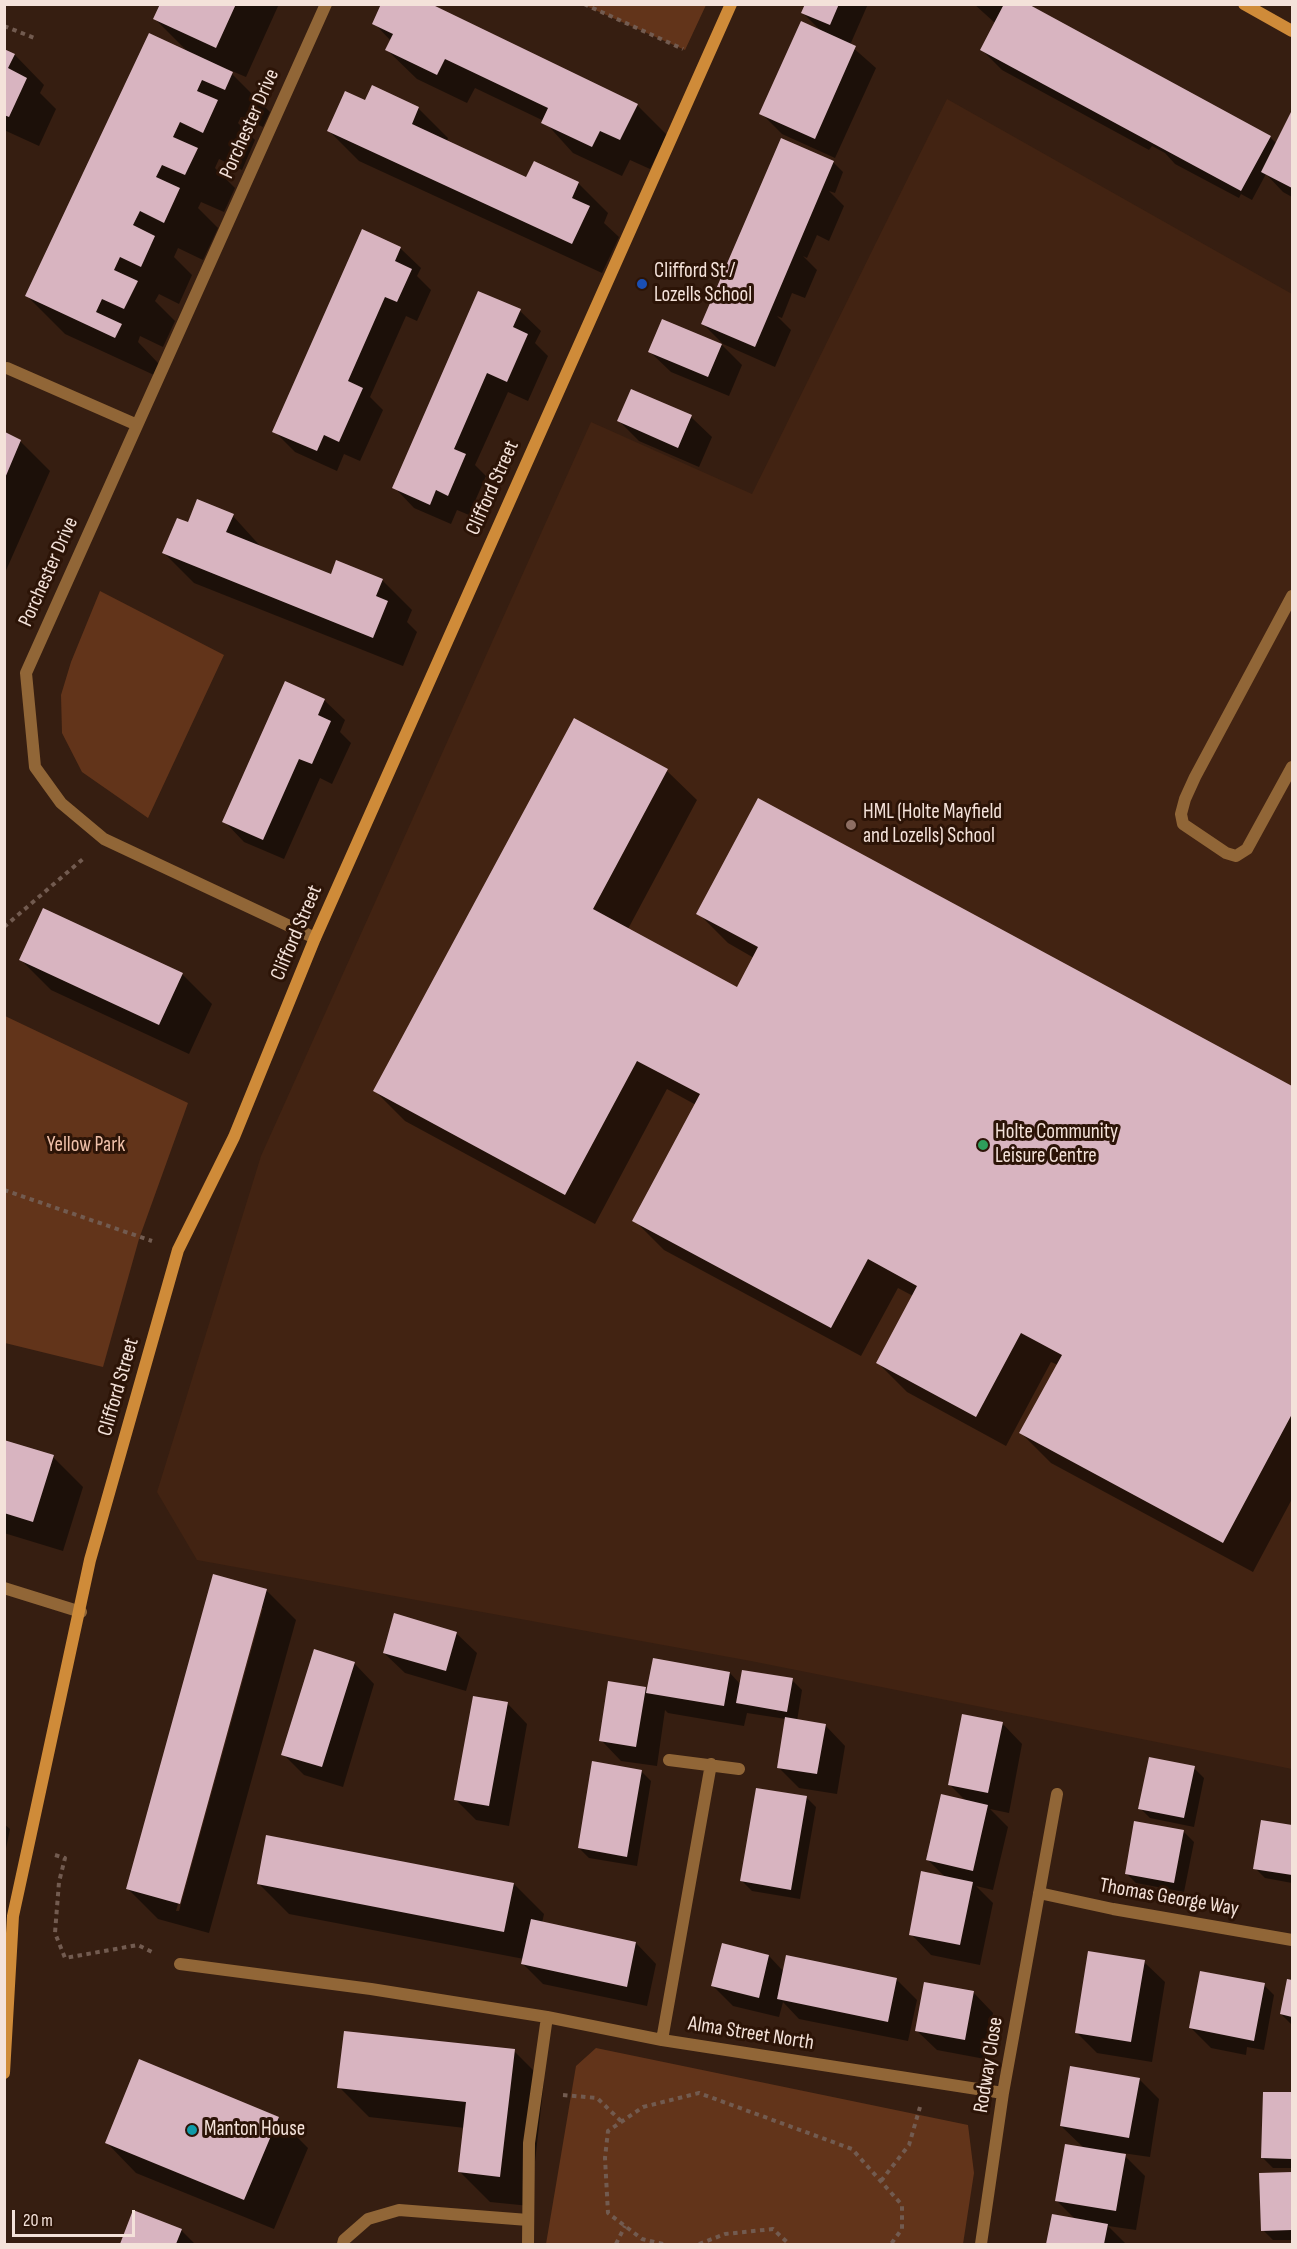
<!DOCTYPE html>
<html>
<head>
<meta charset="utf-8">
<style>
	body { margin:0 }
	#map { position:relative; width:1297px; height:2249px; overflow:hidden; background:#361e11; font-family:"Sofia Sans Condensed",sans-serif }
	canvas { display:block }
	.frame { position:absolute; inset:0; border:6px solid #f4e2da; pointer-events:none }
	.scale { position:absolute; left:12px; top:2210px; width:123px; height:27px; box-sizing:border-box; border:3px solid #f4e2da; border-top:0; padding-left:8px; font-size:18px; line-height:21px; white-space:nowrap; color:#f4e2da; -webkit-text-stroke:4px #2c1407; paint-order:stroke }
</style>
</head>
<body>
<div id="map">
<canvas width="1297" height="2249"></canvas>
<div class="frame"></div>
<div class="scale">20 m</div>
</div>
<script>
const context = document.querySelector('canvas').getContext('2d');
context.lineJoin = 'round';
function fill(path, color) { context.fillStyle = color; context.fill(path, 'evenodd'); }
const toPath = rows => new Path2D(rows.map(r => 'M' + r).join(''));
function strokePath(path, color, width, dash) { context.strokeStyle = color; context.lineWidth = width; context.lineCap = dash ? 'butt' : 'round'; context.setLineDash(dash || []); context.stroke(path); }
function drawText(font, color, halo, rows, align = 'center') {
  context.font = font + ' "Sofia Sans Condensed",sans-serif'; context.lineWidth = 6; context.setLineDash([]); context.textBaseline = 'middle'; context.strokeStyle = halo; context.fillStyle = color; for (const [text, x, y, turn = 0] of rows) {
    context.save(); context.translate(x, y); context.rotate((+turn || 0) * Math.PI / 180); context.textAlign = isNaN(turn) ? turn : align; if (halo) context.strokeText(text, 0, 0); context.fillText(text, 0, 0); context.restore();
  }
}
fill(toPath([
	[947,99,1292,294,1292,1769,751,1661,197,1560,157,1492,261,1156,591,422,752,494]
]), '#422312');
fill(toPath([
	[584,5,706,5,685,50],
	[100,591,224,655,148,818,82,772,62,733,61,695,71,662],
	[5,1016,188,1103,139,1239,103,1367,5,1343],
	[596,2048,968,2125,974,2173,963,2244,546,2244,576,2066]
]), '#62341a');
fill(toPath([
	[162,4,279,4,246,77,227,69,270,112,263,127,241,117,238,123,255,140,242,170,219,159,215,168,235,188,224,212,201,202,198,208,218,228,203,260,178,248,174,257,192,275,179,304,159,294,155,301,175,321,163,347,140,336,138,342,159,364,154,375,65,334,27,296,189,53,155,19],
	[807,4,868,4,850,45,876,68,835,158,782,134,761,113,822,32,803,13],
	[974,4,1027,4,1270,137,1277,144,1292,114,1292,197,1283,192,1266,174,1252,200,1241,194,1239,198,1175,164,1165,153,1152,146,1149,150,1002,70,981,49,995,23],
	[374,23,637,105,667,135,650,169,630,160,622,176,573,153,544,121,475,88,467,103,417,79,387,50,391,41],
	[4,50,15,55,44,85,40,93,56,109,39,146,4,130],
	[365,102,418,108,448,138,447,142,527,179,578,183,608,213,604,223,619,237,602,273,359,161,329,131],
	[781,140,833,162,843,172,835,193,829,191,844,206,829,241,817,235,807,258,803,256,817,270,805,298,792,293,782,318,777,316,791,330,775,367,723,344,703,324],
	[400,248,421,268,417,276,431,290,417,321,406,316,370,397,383,410,360,461,344,454,337,471,295,452,274,431],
	[479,293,520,311,541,331,535,343,548,356,528,401,508,392,475,465,486,476,469,515,457,510,451,524,414,508,394,487],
	[663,321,722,345,742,365,729,396,671,372,650,352],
	[691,417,712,437,699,467,639,441,619,421],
	[4,434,20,441,50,471,4,575],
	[233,516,262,548,332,576,382,580,412,610,407,622,417,632,403,666,194,583,164,553,188,524],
	[324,700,345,720,340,732,351,743,332,784,320,778,284,859,244,842,224,821],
	[667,771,697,800,628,929,738,989,754,958,728,943,698,913,758,800,1292,1088,1292,1499,1253,1572,1051,1463,1021,1433,1058,1365,1051,1362,1006,1446,907,1392,878,1363,913,1296,898,1288,861,1356,664,1250,634,1220,696,1105,667,1089,595,1224,405,1121,375,1091],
	[21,960,182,974,212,1004,189,1054,51,990],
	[4,1442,53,1457,83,1487,63,1551,4,1533],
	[266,1590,296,1620,209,1933,158,1919,128,1889],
	[260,1608,263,1608,179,1911,176,1911],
	[456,1633,477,1653,466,1691,405,1673,384,1653],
	[354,1663,374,1684,343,1787,304,1775,283,1754],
	[730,1673,741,1685,792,1680,802,1690,797,1721,825,1725,845,1746,837,1794,799,1788,778,1767,786,1719,747,1713,744,1726,668,1713,665,1710,657,1766,621,1761,601,1740,645,1688,648,1691],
	[507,1703,527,1724,509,1826,476,1820,455,1799],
	[1002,1723,1022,1744,1009,1813,990,1809,1008,1827,993,1890,976,1886,993,1903,980,1965,931,1955,911,1934,946,1878,928,1860,966,1801,950,1785],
	[1194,1768,1204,1778,1194,1827,1150,1818,1140,1808],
	[641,1771,651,1781,637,1866,589,1858,579,1848],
	[806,1797,816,1807,800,1899,752,1891,742,1881],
	[1263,1822,1292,1827,1292,1883,1265,1878,1255,1868],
	[4,1824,10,1829,4,1858],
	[1184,1832,1194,1842,1184,1892,1136,1883,1126,1873],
	[259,1884,514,1884,544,1914,542,1923,636,1943,656,1964,647,2006,543,1984,523,1964,524,1959,289,1914],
	[769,1956,784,1972,896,1979,917,2000,908,2041,799,2019,783,2002,779,2017,733,2006,713,1986],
	[1144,1962,1165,1982,1152,2062,1097,2053,1076,2032],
	[1288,1981,1292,1982,1292,2025,1281,2014],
	[1264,1985,1274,1995,1264,2050,1247,2047,1246,2055,1211,2048,1191,2028],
	[973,1992,993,2013,985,2059,937,2050,916,2030],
	[514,2051,544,2081,530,2206,490,2202,460,2172,465,2128,369,2117,339,2087],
	[1139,2079,1159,2099,1150,2157,1122,2153,1145,2176,1136,2230,1108,2226,1126,2244,1048,2244,1053,2215,1076,2220,1057,2201,1085,2149,1061,2126],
	[1264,2093,1292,2094,1292,2168,1273,2168,1263,2158],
	[278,2118,308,2148,274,2229,136,2173,107,2143],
	[1261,2174,1292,2174,1292,2240,1273,2240,1263,2230],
	[134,2212,181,2230,195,2244,122,2244]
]), '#0007');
fill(toPath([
	[160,4,236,4,216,48,153,19],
	[381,4,431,4,638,104,620,140,600,131,592,147,541,123,548,108,445,59,437,75,385,50,393,34,372,24],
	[805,4,839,4,830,25,801,13],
	[1004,4,1028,4,1271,136,1241,191,980,50],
	[801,21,856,46,815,139,759,114],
	[149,33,233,72,225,90,202,80,197,91,218,100,203,133,180,122,173,137,198,148,185,175,162,165,156,177,180,188,164,223,140,211,133,225,155,236,141,267,120,257,114,270,138,281,124,309,102,299,96,312,122,324,115,338,25,296],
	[4,49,15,54,8,68,27,78,9,117,4,115],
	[372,85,419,107,412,124,526,177,534,161,579,182,572,198,590,206,572,244,327,131,345,91,365,100],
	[1292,110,1292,188,1261,172],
	[781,138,834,161,755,347,701,324],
	[362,229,401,247,395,261,412,269,397,302,385,297,348,381,363,388,339,442,324,435,317,451,272,432],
	[478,291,521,309,513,327,528,334,507,382,487,373,454,449,466,454,448,496,436,490,430,505,392,488],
	[662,319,722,344,708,377,648,352],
	[631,389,692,415,678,448,617,421],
	[5,432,21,440,5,478],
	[197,499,234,514,226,532,331,574,336,560,383,579,376,596,388,601,373,638,162,553,177,518,188,522],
	[285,681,325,699,318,715,331,721,312,764,299,759,263,840,222,822],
	[574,718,668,769,593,909,737,987,758,947,696,914,758,798,1292,1086,1292,1414,1223,1543,1019,1433,1062,1355,1021,1333,976,1417,876,1363,917,1286,868,1259,831,1328,632,1221,700,1094,637,1061,565,1195,373,1091],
	[43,908,183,973,159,1025,19,960],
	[4,1440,54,1455,33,1522,4,1513],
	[213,1574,267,1589,180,1904,126,1889],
	[394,1613,457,1632,446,1671,383,1653],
	[314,1649,355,1662,322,1767,281,1755],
	[653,1658,730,1672,724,1706,646,1693],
	[742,1670,793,1678,787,1712,736,1703],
	[608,1681,646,1687,636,1747,599,1741],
	[473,1696,508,1702,489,1806,454,1800],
	[962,1714,1003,1722,988,1793,948,1785],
	[785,1717,826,1724,817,1774,777,1768],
	[1149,1757,1195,1766,1184,1818,1138,1809],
	[592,1761,642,1770,627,1857,578,1848],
	[756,1788,807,1796,791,1890,740,1881],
	[941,1794,988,1805,973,1871,926,1860],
	[1261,1820,1292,1825,1292,1875,1253,1869],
	[1134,1821,1184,1830,1174,1883,1125,1874],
	[266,1835,514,1883,504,1932,257,1884],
	[921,1871,973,1882,960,1945,909,1935],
	[531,1919,636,1942,627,1987,521,1964],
	[722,1943,769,1955,759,1998,711,1986],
	[1088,1951,1145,1960,1131,2042,1075,2033],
	[786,1955,897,1978,888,2022,777,1999],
	[1200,1971,1265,1983,1254,2041,1189,2028],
	[1287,1979,1292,1980,1292,2017,1280,2014],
	[924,1982,974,1991,965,2040,915,2031],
	[344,2031,515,2049,500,2177,458,2172,466,2102,337,2088],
	[139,2059,279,2117,244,2200,105,2143],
	[1070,2066,1140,2078,1129,2138,1060,2126],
	[1263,2092,1292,2092,1292,2159,1261,2158],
	[1065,2144,1126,2154,1116,2211,1055,2201],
	[1292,2172,1292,2230,1261,2231,1259,2173],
	[133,2210,182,2229,176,2244,120,2244],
	[1052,2214,1108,2224,1104,2244,1046,2244]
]), '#d8b4c0');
strokePath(toPath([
	[584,4,683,49],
	[4,26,37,39],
	[4,927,84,858],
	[4,1190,152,1241],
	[55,1855,65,1858,59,1882,55,1933,65,1958,138,1945,154,1953],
	[563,2095,597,2098,622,2122],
	[881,2181,909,2145,920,2107],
	[616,2244,625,2226],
	[663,2244,642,2239,608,2213,605,2158,608,2131,643,2107,699,2093,852,2149,902,2205,902,2229,891,2244],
	[699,2244,725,2234,773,2229,789,2244]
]), '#725b50', 4, [4.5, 4.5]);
strokePath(toPath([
	[1292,596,1195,777,1185,799,1181,814,1183,824,1226,853,1236,856,1247,849,1292,767],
	[343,2244,344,2240,368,2219,399,2210,528,2220]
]), '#916637', 12);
strokePath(toPath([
	[7,368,135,424],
	[315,938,104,839,61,803,35,767,26,673,326,4],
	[4,1588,81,1612],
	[669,1760,739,1769],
	[1039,1893,1113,1909,1292,1940],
	[180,1964,371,1989,547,2017,662,2040,1003,2093],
	[662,2040,711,1764],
	[528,2244,529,2143,547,2017],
	[981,2244,1003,2093,1057,1794]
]), '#916637', 12);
strokePath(toPath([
	[1244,4,1292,31],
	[4,2073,13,1916,28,1847,90,1560,178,1250,234,1137,315,938,731,4]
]), '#cf8b39', 12);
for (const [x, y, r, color] of [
	[642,284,6,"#1a4fb4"],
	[851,825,6,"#8d6e63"],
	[983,1145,6,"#2e9e5b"],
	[192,2130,6,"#0f9aa8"]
]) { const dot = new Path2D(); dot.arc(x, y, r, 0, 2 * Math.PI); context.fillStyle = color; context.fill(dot); strokePath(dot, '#2c1407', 2); }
drawText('21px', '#f4e2da', '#2c1407', [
	["Porchester Drive",250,124,-66],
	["Clifford Street",493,488,-66],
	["Porchester Drive",49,572,-66],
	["Clifford Street",297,933,-67],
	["Clifford Street",119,1387,-74],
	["Thomas George Way",1169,1898,10],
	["Alma Street North",751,2034,9],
	["Rodway Close",989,2065,-81]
]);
drawText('21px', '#f4e2da', '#2c1407', [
	["Clifford St /",654,272],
	["Lozells School",654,296],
	["HML (Holte Mayfield",863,813],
	["and Lozells) School",863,837],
	["Holte Community",995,1133],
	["Leisure Centre",995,1157],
	["Manton House",204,2130]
], 'left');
drawText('21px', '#f0c1aa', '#2c1407', [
	["Yellow Park",86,1146]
]);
</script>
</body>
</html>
